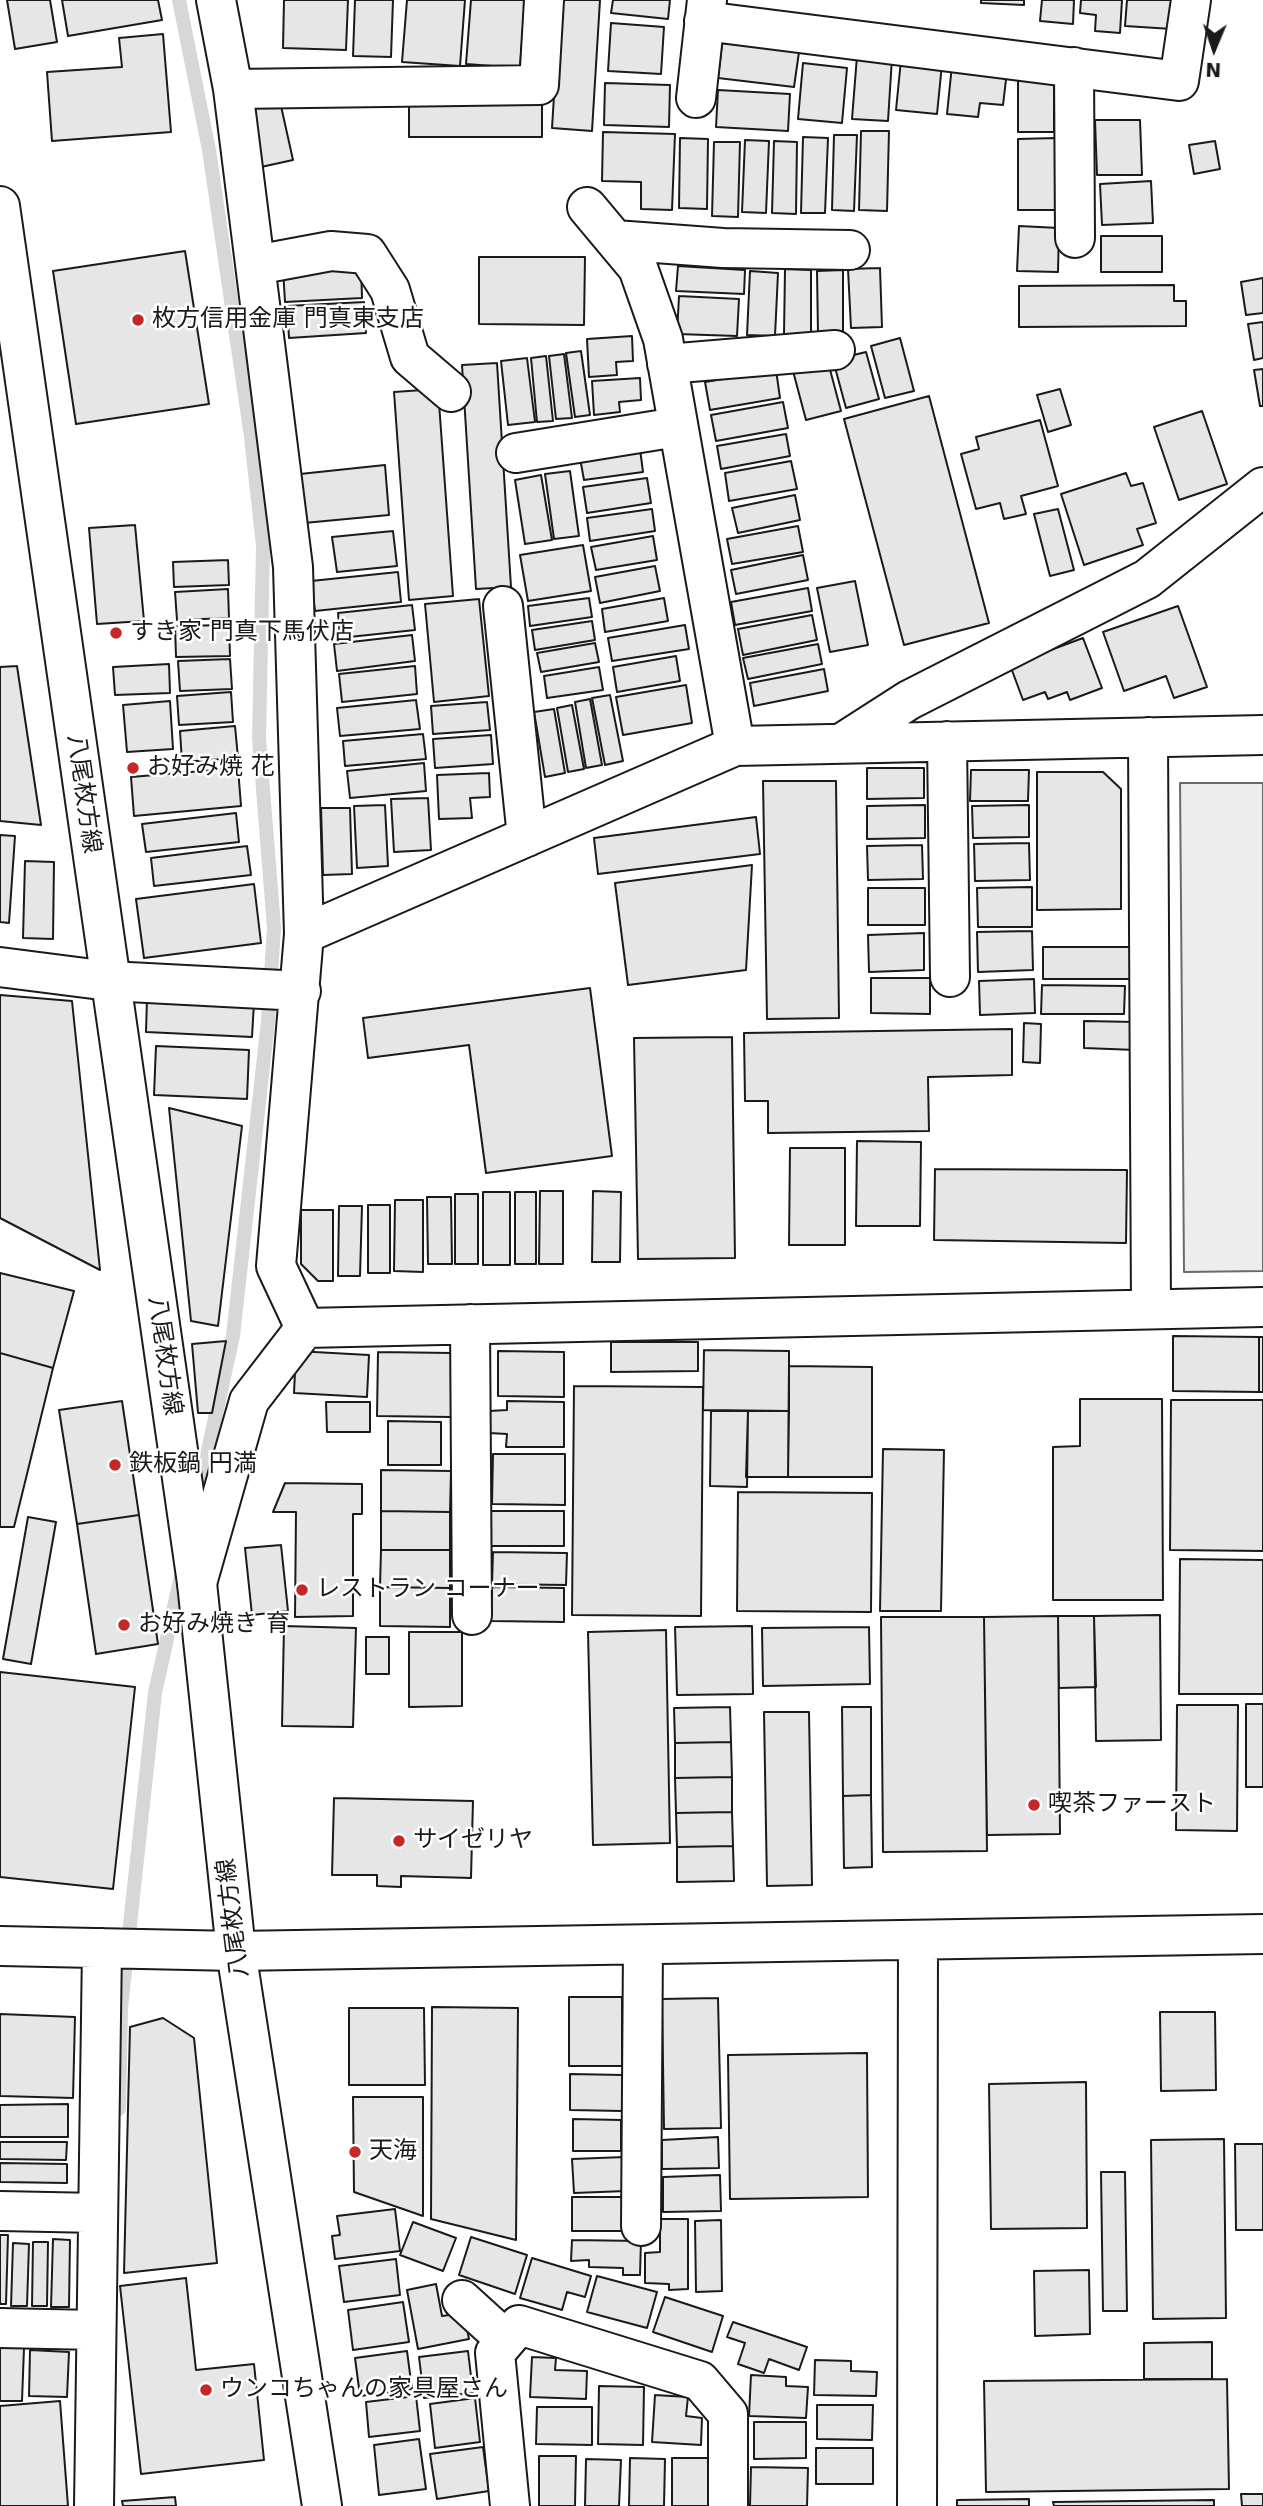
<!DOCTYPE html>
<html>
<head>
<meta charset="utf-8">
<style>
	body { margin:0 }
	#map { position:relative; width:1263px; height:2506px; overflow:hidden; background:#fff; font-family:"DejaVu Sans",sans-serif }
	canvas { display:block }
	.north { position:absolute; left:1179px; top:14px; width:70px; height:70px; -webkit-text-stroke:5px #fff; paint-order:stroke; rotate:182deg; font-size:19px; font-weight:700; line-height:28px; text-align:center; color:#1a1a1a }
	.north::after { content:''; display:block; margin:auto; width:24px; height:32px; background:#1a1a1a; clip-path:polygon(50% 0,100% 100%,50% 72%,0 100%) }
</style>
</head>
<body>
<div id="map">
<canvas width="1263" height="2506"></canvas>
<div class="north">N</div>
</div>
<script>
const context = document.querySelector('canvas').getContext('2d');
context.lineJoin = 'round';
function fill(path, color) { context.fillStyle = color; context.fill(path, 'evenodd'); }
const toPath = rows => new Path2D(rows.map(r => 'M' + r).join(''));
function strokePath(path, color, width, dash) { context.strokeStyle = color; context.lineWidth = width; context.lineCap = dash ? 'butt' : 'round'; context.setLineDash(dash || []); context.stroke(path); }
function drawText(font, color, halo, rows, align = 'center') {
  context.font = font + ' "DejaVu Sans","Noto Sans JP",sans-serif'; context.lineWidth = 5; context.setLineDash([]); context.textBaseline = 'middle'; context.strokeStyle = halo; context.fillStyle = color; for (const [text, x, y, turn = 0] of rows) {
    context.save(); context.translate(x, y); context.rotate((+turn || 0) * Math.PI / 180); context.textAlign = isNaN(turn) ? turn : align; if (halo) context.strokeText(text, 0, 0); context.fillText(text, 0, 0); context.restore();
  }
}
const built = toPath([
	[1180,783,1263,783,1263,1271,1184,1272,1180,783]
]);
fill(built, '#ededed');
strokePath(built, '#6a6a6a', 2);
strokePath(toPath([
	[179,0,209,150,251,437,263,546,259,738,274,928,268,1021,233,1336,198,1496],
	[119,2109,121,2008,155,1693,182,1571]
]), '#d7d7d7', 14);
const building = toPath([
	[7,0,50,0,57,42,15,49,7,0],
	[62,0,158,0,162,20,68,36,62,0],
	[284,0,348,0,346,50,283,48,284,0],
	[355,0,393,0,391,57,353,56,355,0],
	[407,0,465,0,460,66,402,62,407,0],
	[471,0,525,0,520,68,466,64,471,0],
	[560,0,600,0,592,131,552,128,560,0],
	[613,0,670,0,668,19,611,13,613,0],
	[981,0,1024,0,1024,5,981,3,981,0],
	[1042,0,1074,0,1073,24,1040,21,1042,0],
	[1081,0,1122,0,1120,33,1095,31,1096,15,1080,13,1081,0],
	[1127,0,1174,0,1172,29,1125,26,1127,0],
	[611,23,664,27,661,74,608,71,611,23],
	[163,34,171,132,52,141,47,72,122,67,119,38,163,34],
	[722,43,799,52,794,87,718,78,722,43],
	[857,56,892,58,888,121,852,119,857,56],
	[901,60,942,64,937,114,896,110,901,60],
	[803,63,847,68,842,123,798,119,803,63],
	[952,65,1007,71,1003,105,980,103,978,117,947,114,952,65],
	[1018,77,1054,77,1054,132,1018,132,1018,77],
	[605,83,670,85,669,127,604,125,605,83],
	[718,90,790,94,788,131,716,127,718,90],
	[279,97,293,160,261,167,246,105,279,97],
	[542,97,542,137,409,137,409,98,542,97],
	[1095,120,1140,120,1142,175,1097,175,1095,120],
	[861,131,889,131,887,211,859,210,861,131],
	[603,132,675,134,672,210,641,209,641,182,602,181,603,132],
	[834,135,857,135,854,211,832,210,834,135],
	[803,137,828,138,825,213,801,213,803,137],
	[680,138,708,139,707,209,679,208,680,138],
	[1056,138,1056,210,1018,210,1018,139,1056,138],
	[745,140,769,141,766,213,742,212,745,140],
	[774,141,797,142,796,214,772,213,774,141],
	[1215,141,1220,169,1194,174,1189,145,1215,141],
	[714,142,740,142,738,217,712,216,714,142],
	[1151,181,1153,223,1102,225,1100,184,1151,181],
	[1019,226,1059,228,1058,272,1017,271,1019,226],
	[1101,236,1162,236,1162,272,1101,272,1101,236],
	[185,251,209,404,76,424,53,271,185,251],
	[479,257,585,257,584,325,479,324,479,257],
	[361,265,362,298,285,302,283,269,361,265],
	[678,266,745,270,744,294,676,291,678,266],
	[880,268,882,327,851,328,848,269,880,268],
	[785,269,811,270,811,335,784,334,785,269],
	[843,270,843,334,818,334,817,271,843,270],
	[750,271,778,273,775,336,747,335,750,271],
	[1263,278,1263,313,1246,315,1241,282,1263,278],
	[1174,285,1174,301,1186,301,1186,326,1019,327,1019,286,1174,285],
	[679,296,739,299,737,336,677,334,679,296],
	[364,302,366,333,289,338,287,306,364,302],
	[1263,322,1263,358,1254,360,1248,324,1263,322],
	[632,336,633,361,616,362,617,375,589,377,587,339,632,336],
	[900,338,914,391,885,398,871,346,900,338],
	[581,351,590,415,575,417,566,353,581,351],
	[866,352,879,399,846,408,833,360,866,352],
	[564,354,572,418,556,419,549,356,564,354],
	[546,356,553,421,537,422,531,358,546,356],
	[527,358,535,422,508,425,501,361,527,358],
	[828,362,841,411,806,420,793,371,828,362],
	[497,363,511,587,476,589,462,365,497,363],
	[1263,369,1263,406,1260,406,1254,370,1263,369],
	[776,370,780,398,710,410,705,382,776,370],
	[640,378,641,400,619,402,620,412,594,415,592,381,640,378],
	[438,389,453,596,409,600,394,392,438,389],
	[1060,389,1071,425,1048,432,1037,395,1060,389],
	[929,396,989,623,904,645,844,419,929,396],
	[783,402,788,428,716,441,711,415,783,402],
	[1202,411,1227,484,1179,500,1154,427,1202,411],
	[1040,420,1058,486,1021,496,1026,514,1004,519,1000,503,976,509,961,454,979,449,976,437,1040,420],
	[786,434,790,456,721,469,717,446,786,434],
	[640,449,643,472,584,480,580,458,640,449],
	[791,461,797,489,729,501,725,473,791,461],
	[385,465,389,515,304,523,300,474,385,465],
	[570,471,579,536,554,539,545,474,570,471],
	[1126,473,1131,486,1143,483,1156,523,1137,529,1143,545,1084,565,1061,494,1126,473],
	[541,475,552,540,525,544,515,480,541,475],
	[647,478,651,503,587,513,583,487,647,478],
	[795,495,800,520,738,533,732,508,795,495],
	[652,509,655,531,590,541,587,518,652,509],
	[1058,509,1074,570,1050,576,1034,514,1058,509],
	[135,525,144,621,97,624,89,528,135,525],
	[798,526,803,552,732,564,727,539,798,526],
	[393,531,397,566,337,572,332,537,393,531],
	[653,536,657,560,596,570,591,547,653,536],
	[583,545,591,591,528,601,520,555,583,545],
	[803,555,808,580,736,594,731,570,803,555],
	[228,560,229,585,174,587,173,562,228,560],
	[655,566,660,591,600,603,595,577,655,566],
	[398,572,401,602,315,611,311,581,398,572],
	[855,581,868,645,830,652,817,588,855,581],
	[808,588,812,611,735,625,731,602,808,588],
	[228,589,229,618,177,620,175,592,228,589],
	[589,598,592,617,530,626,528,606,589,598],
	[664,598,668,621,605,632,602,609,664,598],
	[479,599,489,696,434,702,425,604,479,599],
	[412,605,415,630,340,638,338,613,412,605],
	[1178,606,1207,687,1174,698,1166,676,1124,691,1103,632,1178,606],
	[812,615,817,640,743,655,738,629,812,615],
	[592,621,595,640,535,650,532,630,592,621],
	[229,625,230,656,176,657,175,626,229,625],
	[685,625,689,649,612,661,608,638,685,625],
	[412,635,415,661,337,671,334,644,412,635],
	[1083,638,1102,688,1070,700,1067,692,1048,699,1045,692,1023,700,1010,665,1083,638],
	[595,643,599,662,541,672,537,653,595,643],
	[818,644,822,664,748,679,743,658,818,644],
	[676,656,680,681,617,692,613,667,676,656],
	[230,659,232,689,180,691,178,661,230,659],
	[169,664,170,693,115,695,113,667,169,664],
	[17,666,41,825,0,821,0,667,17,666],
	[415,666,417,694,342,702,339,674,415,666],
	[599,667,603,690,547,698,544,676,599,667],
	[824,669,828,691,754,706,750,683,824,669],
	[686,685,692,723,623,735,616,697,686,685],
	[231,692,233,722,179,725,177,696,231,692],
	[610,695,623,761,605,765,592,698,610,695],
	[590,699,602,765,586,768,575,702,590,699],
	[416,700,420,729,340,736,337,708,416,700],
	[170,701,173,749,127,752,123,705,170,701],
	[487,702,490,730,433,734,431,706,487,702],
	[572,705,584,769,568,772,557,708,572,705],
	[554,709,565,773,545,777,534,712,554,709],
	[235,726,238,758,182,762,180,731,235,726],
	[423,734,426,759,345,766,343,741,423,734],
	[491,735,493,764,435,768,433,739,491,735],
	[424,763,426,791,350,798,347,771,424,763],
	[238,768,241,806,134,816,131,777,238,768],
	[867,768,924,768,924,798,867,799,867,768],
	[971,770,1029,770,1028,801,970,801,971,770],
	[1037,772,1103,772,1121,789,1121,909,1037,910,1037,772],
	[489,773,490,797,470,798,472,818,439,819,437,775,489,773],
	[763,781,836,781,839,1018,767,1019,763,781],
	[428,798,431,850,394,852,391,799,428,798],
	[385,805,388,866,357,868,354,806,385,805],
	[925,805,925,838,867,839,867,806,925,805],
	[1029,805,1029,837,973,838,972,806,1029,805],
	[321,808,350,808,352,874,323,875,321,808],
	[236,813,239,842,146,852,142,824,236,813],
	[756,817,760,854,598,874,594,838,756,817],
	[0,835,15,836,9,923,0,922,0,835],
	[1029,843,1030,880,975,881,974,844,1029,843],
	[922,845,923,879,868,880,867,846,922,845],
	[247,846,251,875,154,886,151,858,247,846],
	[25,861,54,862,53,939,23,938,25,861],
	[752,865,746,970,628,985,615,883,752,865],
	[254,884,261,943,144,958,136,899,254,884],
	[1032,887,1032,927,978,927,977,888,1032,887],
	[868,888,925,888,925,925,868,925,868,888],
	[1032,931,1033,970,978,972,977,932,1032,931],
	[924,933,924,970,869,972,868,935,924,933],
	[1043,947,1133,947,1133,979,1043,979,1043,947],
	[871,978,930,978,930,1014,871,1013,871,978],
	[1034,979,1035,1013,980,1015,979,981,1034,979],
	[1042,985,1125,986,1124,1014,1041,1014,1042,985],
	[590,988,612,1156,486,1173,469,1045,368,1058,363,1018,590,988],
	[0,995,72,1001,100,1270,0,1218,0,995],
	[147,998,254,1002,252,1037,146,1032,147,998],
	[1084,1021,1136,1022,1136,1050,1084,1048,1084,1021],
	[1024,1023,1041,1024,1040,1063,1023,1062,1024,1023],
	[1012,1029,1012,1075,928,1077,929,1131,768,1133,768,1101,745,1101,744,1033,1012,1029],
	[732,1037,735,1258,638,1259,634,1038,732,1037],
	[156,1046,249,1050,247,1099,154,1095,156,1046],
	[169,1108,242,1126,218,1326,191,1321,169,1108],
	[857,1141,921,1142,920,1226,856,1226,857,1141],
	[790,1148,845,1148,845,1245,789,1245,790,1148],
	[935,1169,1127,1170,1126,1243,934,1240,935,1169],
	[540,1191,563,1191,563,1264,539,1264,540,1191],
	[593,1191,621,1192,620,1262,592,1262,593,1191],
	[483,1192,510,1192,510,1265,483,1265,483,1192],
	[515,1192,536,1192,536,1264,515,1264,515,1192],
	[455,1194,478,1194,478,1264,455,1264,455,1194],
	[427,1197,451,1197,452,1264,428,1264,427,1197],
	[395,1200,423,1200,423,1272,394,1271,395,1200],
	[368,1205,390,1205,390,1273,368,1273,368,1205],
	[339,1206,362,1206,360,1276,338,1276,339,1206],
	[301,1210,333,1210,333,1281,318,1281,301,1264,301,1210],
	[0,1273,74,1291,53,1368,0,1353,0,1273],
	[1173,1336,1259,1337,1259,1392,1173,1391,1173,1336],
	[1259,1337,1263,1337,1263,1392,1259,1392,1259,1337],
	[226,1341,212,1413,198,1413,192,1344,226,1341],
	[611,1342,698,1342,698,1371,611,1372,611,1342],
	[704,1350,789,1351,789,1411,703,1410,704,1350],
	[296,1351,369,1355,367,1397,294,1393,296,1351],
	[498,1351,564,1352,564,1397,498,1396,498,1351],
	[378,1352,452,1353,451,1417,377,1416,378,1352],
	[0,1353,53,1368,14,1527,0,1527,0,1353],
	[789,1366,872,1367,872,1477,788,1477,789,1366],
	[574,1386,703,1387,701,1616,572,1615,574,1386],
	[1080,1399,1162,1399,1163,1600,1053,1600,1053,1447,1080,1446,1080,1399],
	[1171,1400,1263,1400,1263,1551,1170,1550,1171,1400],
	[122,1401,139,1515,77,1524,59,1410,122,1401],
	[507,1401,564,1402,564,1447,506,1447,507,1434,489,1433,489,1411,507,1410,507,1401],
	[326,1402,370,1402,370,1432,327,1432,326,1402],
	[711,1411,748,1411,747,1487,710,1486,711,1411],
	[748,1411,789,1411,788,1477,746,1477,748,1411],
	[388,1421,441,1422,441,1465,388,1465,388,1421],
	[883,1449,944,1450,941,1611,880,1611,883,1449],
	[493,1454,565,1454,565,1505,492,1504,493,1454],
	[381,1470,451,1471,450,1512,381,1511,381,1470],
	[285,1483,362,1484,362,1514,353,1514,353,1616,295,1617,296,1512,273,1512,285,1483],
	[738,1492,872,1493,871,1612,737,1611,738,1492],
	[381,1511,450,1512,450,1550,381,1550,381,1511],
	[490,1511,564,1511,564,1546,490,1546,490,1511],
	[139,1515,158,1644,96,1654,77,1524,139,1515],
	[28,1517,56,1522,31,1664,3,1659,28,1517],
	[281,1545,288,1611,252,1615,245,1548,281,1545],
	[381,1550,450,1550,450,1588,380,1587,381,1550],
	[493,1552,567,1553,566,1585,492,1584,493,1552],
	[1180,1559,1263,1560,1263,1694,1179,1694,1180,1559],
	[380,1587,450,1588,450,1627,380,1626,380,1587],
	[492,1587,564,1588,564,1622,491,1621,492,1587],
	[1160,1615,1161,1740,1096,1741,1094,1616,1160,1615],
	[1058,1616,1094,1616,1096,1687,1059,1688,1058,1616],
	[1058,1616,1060,1834,987,1835,984,1617,1058,1616],
	[881,1617,984,1617,987,1851,883,1852,881,1617],
	[284,1626,356,1628,353,1727,282,1726,284,1626],
	[752,1626,753,1694,677,1695,675,1627,752,1626],
	[869,1627,870,1684,763,1686,762,1628,869,1627],
	[666,1630,670,1843,593,1845,588,1632,666,1630],
	[409,1632,462,1632,462,1706,409,1707,409,1632],
	[366,1637,389,1637,389,1674,366,1674,366,1637],
	[0,1672,135,1687,113,1889,0,1877,0,1672],
	[1246,1704,1263,1704,1263,1787,1246,1787,1246,1704],
	[1177,1705,1238,1705,1237,1831,1176,1830,1177,1705],
	[730,1707,731,1742,675,1743,674,1708,730,1707],
	[842,1707,871,1707,871,1795,843,1796,842,1707],
	[764,1712,809,1712,812,1885,767,1886,764,1712],
	[731,1742,732,1777,675,1778,675,1743,731,1742],
	[732,1777,732,1812,676,1813,675,1778,732,1777],
	[871,1795,872,1867,844,1868,843,1796,871,1795],
	[334,1798,473,1801,471,1878,401,1876,401,1887,377,1886,377,1875,332,1875,334,1798],
	[732,1812,733,1846,677,1847,676,1813,732,1812],
	[733,1846,734,1881,677,1882,677,1847,733,1846],
	[569,1997,622,1997,622,2066,569,2066,569,1997],
	[718,1998,721,2128,664,2129,662,1999,718,1998],
	[432,2007,518,2008,516,2240,431,2219,432,2007],
	[349,2008,424,2008,425,2085,349,2085,349,2008],
	[1160,2012,1215,2012,1216,2090,1161,2091,1160,2012],
	[0,2014,75,2017,73,2098,0,2096,0,2014],
	[163,2018,194,2038,217,2263,124,2273,130,2027,163,2018],
	[867,2053,868,2197,730,2199,728,2055,867,2053],
	[570,2074,623,2075,622,2111,570,2110,570,2074],
	[1086,2082,1087,2228,991,2229,989,2084,1086,2082],
	[353,2097,423,2097,423,2216,354,2192,353,2097],
	[68,2104,68,2137,0,2137,0,2105,68,2104],
	[573,2119,621,2120,621,2151,573,2151,573,2119],
	[718,2137,719,2168,662,2169,662,2140,718,2137],
	[1224,2139,1226,2318,1153,2319,1151,2140,1224,2139],
	[0,2142,67,2142,66,2160,0,2159,0,2142],
	[1235,2144,1263,2144,1263,2230,1236,2230,1235,2144],
	[625,2157,626,2191,574,2193,572,2159,625,2157],
	[0,2163,67,2164,67,2183,0,2182,0,2163],
	[1101,2172,1125,2172,1127,2311,1103,2311,1101,2172],
	[720,2175,721,2211,663,2212,663,2177,720,2175],
	[572,2197,622,2197,622,2231,572,2231,572,2197],
	[395,2209,400,2251,335,2259,332,2236,340,2235,337,2216,395,2209],
	[660,2219,688,2219,688,2289,669,2290,669,2284,645,2283,645,2253,660,2252,660,2219],
	[721,2220,722,2291,696,2292,695,2221,721,2220],
	[413,2222,456,2238,443,2271,400,2255,413,2222],
	[0,2235,8,2235,6,2304,0,2304,0,2235],
	[471,2237,527,2255,515,2294,459,2275,471,2237],
	[53,2239,70,2240,69,2307,51,2307,53,2239],
	[572,2240,641,2241,640,2275,623,2275,623,2268,589,2267,589,2260,571,2261,572,2240],
	[33,2242,48,2242,47,2306,32,2306,33,2242],
	[13,2243,29,2244,27,2306,11,2306,13,2243],
	[532,2258,591,2276,585,2297,567,2292,562,2310,520,2298,532,2258],
	[396,2259,400,2295,344,2302,339,2266,396,2259],
	[1089,2270,1090,2334,1035,2336,1034,2271,1089,2270],
	[597,2276,657,2292,647,2328,587,2312,597,2276],
	[186,2278,196,2370,254,2364,264,2460,141,2474,120,2286,186,2278],
	[436,2284,442,2316,464,2313,469,2339,418,2349,407,2290,436,2284],
	[665,2297,723,2316,712,2352,653,2332,665,2297],
	[403,2302,409,2342,353,2350,348,2310,403,2302],
	[733,2322,807,2347,799,2370,769,2359,764,2373,738,2364,745,2343,727,2337,733,2322],
	[1212,2342,1212,2379,1144,2379,1144,2343,1212,2342],
	[0,2347,24,2348,22,2401,0,2401,0,2347],
	[30,2350,69,2352,67,2397,29,2396,30,2350],
	[407,2351,412,2389,360,2396,355,2358,407,2351],
	[468,2351,473,2393,424,2398,419,2357,468,2351],
	[532,2357,556,2358,555,2370,587,2371,586,2399,530,2397,532,2357],
	[815,2360,851,2361,851,2371,877,2372,876,2396,814,2395,815,2360],
	[751,2375,786,2377,786,2386,808,2387,806,2418,749,2416,751,2375],
	[1227,2379,1229,2489,986,2492,984,2381,1227,2379],
	[599,2386,644,2387,643,2445,598,2444,599,2386],
	[655,2395,688,2397,686,2416,702,2418,701,2445,652,2442,655,2395],
	[416,2396,420,2431,369,2437,366,2402,416,2396],
	[475,2398,480,2442,435,2448,430,2404,475,2398],
	[60,2401,68,2506,0,2506,0,2406,60,2401],
	[817,2405,873,2405,872,2440,817,2439,817,2405],
	[537,2407,592,2407,592,2445,536,2444,537,2407],
	[754,2422,806,2422,806,2458,754,2459,754,2422],
	[419,2439,426,2489,379,2495,374,2445,419,2439],
	[483,2447,489,2491,437,2499,430,2454,483,2447],
	[816,2448,873,2448,873,2484,816,2484,816,2448],
	[539,2456,576,2456,575,2506,539,2506,539,2456],
	[630,2458,665,2459,664,2506,629,2506,630,2458],
	[672,2458,709,2458,710,2506,672,2506,672,2458],
	[586,2459,621,2460,619,2506,585,2506,586,2459],
	[751,2467,808,2468,807,2506,750,2506,751,2467],
	[1241,2494,1263,2494,1263,2506,1242,2506,1241,2494],
	[175,2497,176,2506,123,2506,122,2501,175,2497],
	[1029,2499,1029,2506,957,2506,957,2500,1029,2499],
	[1214,2500,1214,2506,1054,2506,1053,2502,1214,2500]
]);
fill(building, '#e6e6e6');
strokePath(building, '#1a1a1a', 2);
const minor = toPath([
	[216,0,233,89,293,567,304,934],
	[704,21,1179,81,1191,0],
	[1074,67,1075,238],
	[233,89,539,85,544,0],
	[696,98,707,0],
	[587,207,638,268,663,339,735,746],
	[615,240,723,248,850,250],
	[256,265,331,251,367,254,390,290,410,357,451,392],
	[667,364,835,350],
	[516,453,677,427],
	[503,606,527,837],
	[1148,737,1151,1308],
	[947,741,950,977],
	[842,743,909,700,1147,579,1263,487],
	[0,967,109,981,301,991],
	[470,1324,472,1615],
	[305,1328,276,1266,304,934,735,746,1263,735],
	[305,1328,1263,1307],
	[197,1583,249,1401,305,1328],
	[0,1946,236,1951,1263,1934],
	[0,2211,98,2213],
	[641,2226,643,1945],
	[462,2300,506,2340],
	[0,2328,96,2330],
	[94,2506,102,1948],
	[510,2506,495,2353,519,2325,700,2381,728,2414,728,2506],
	[917,2506,918,1941]
]);
const major = toPath([
	[0,206,197,1583,236,1951,322,2506]
]);
strokePath(minor, '#1a1a1a', 42);
strokePath(major, '#1a1a1a', 42);
strokePath(minor, '#fff', 38);
strokePath(major, '#fff', 38);
for (const [x, y, r, color] of [
	[138,320,7,"#c62828"],
	[116,633,7,"#c62828"],
	[133,768,7,"#c62828"],
	[115,1465,7,"#c62828"],
	[302,1590,7,"#c62828"],
	[124,1625,7,"#c62828"],
	[1034,1805,7,"#c62828"],
	[399,1841,7,"#c62828"],
	[355,2152,7,"#c62828"],
	[206,2390,7,"#c62828"]
]) { const dot = new Path2D(); dot.arc(x, y, r, 0, 2 * Math.PI); context.fillStyle = color; context.fill(dot); strokePath(dot, '#fff', 2.5); }
drawText('24px', '#1a1a1a', '#fff', [
	["枚方信用金庫 門真東支店",152,320],
	["すき家 門真下馬伏店",130,633],
	["お好み焼 花",147,768],
	["鉄板鍋 円満",129,1465],
	["レストラン コーナー",316,1590],
	["お好み焼き 育",138,1625],
	["喫茶ファースト",1048,1805],
	["サイゼリヤ",413,1841],
	["天海",369,2152],
	["ウンコちゃんの家具屋さん",220,2390]
], 'left');
drawText('24px', '#1a1a1a', '#fff', [
	["八尾枚方線",83,794,82],
	["八尾枚方線",164,1356,82],
	["八尾枚方線",234,1918,-97]
]);
</script>
</body>
</html>
